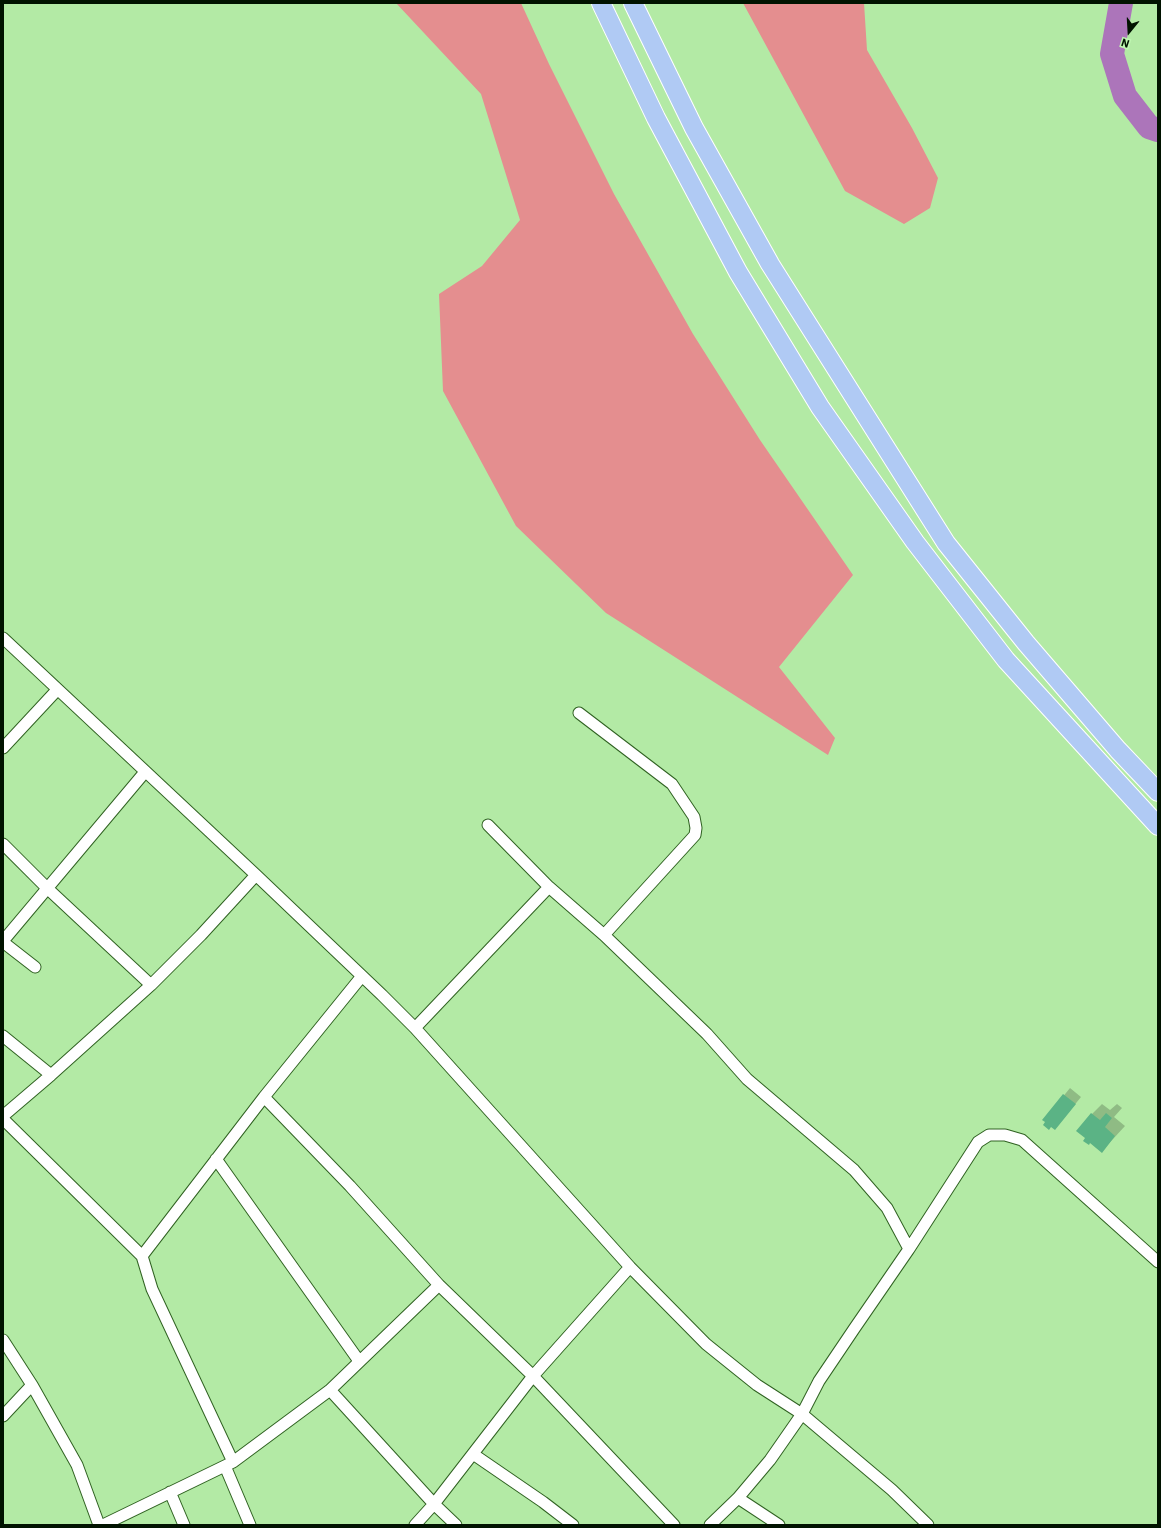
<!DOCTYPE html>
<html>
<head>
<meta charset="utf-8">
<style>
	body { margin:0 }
	#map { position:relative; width:1161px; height:1528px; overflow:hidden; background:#b3eaa5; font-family:"IBM Plex Sans",sans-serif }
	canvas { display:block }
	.frame { position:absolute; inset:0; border:4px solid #011300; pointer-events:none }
	.north { position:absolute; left:1109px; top:12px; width:40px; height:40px; -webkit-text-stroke:3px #bff7b1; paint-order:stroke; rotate:198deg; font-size:11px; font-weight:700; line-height:16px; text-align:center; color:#011300 }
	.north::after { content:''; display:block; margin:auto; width:14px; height:18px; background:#011300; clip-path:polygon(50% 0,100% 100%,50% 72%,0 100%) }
</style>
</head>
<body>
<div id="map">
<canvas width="1161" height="1528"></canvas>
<div class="frame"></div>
<div class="north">N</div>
</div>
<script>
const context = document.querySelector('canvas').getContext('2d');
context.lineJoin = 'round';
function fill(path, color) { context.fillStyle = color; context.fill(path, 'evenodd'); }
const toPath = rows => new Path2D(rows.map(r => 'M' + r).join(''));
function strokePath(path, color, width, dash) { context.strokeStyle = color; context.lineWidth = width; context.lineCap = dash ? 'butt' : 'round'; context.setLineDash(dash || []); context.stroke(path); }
fill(toPath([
	[396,3,521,3,549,64,614,194,693,334,760,440,853,575,779,667,835,738,828,755,606,613,516,526,443,391,439,294,482,266,520,220,481,94],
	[743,3,864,3,867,50,912,128,938,178,930,208,904,224,845,191]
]), '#e48e8f');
fill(toPath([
	[1070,1088,1081,1097,1055,1129,1044,1120],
	[1102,1104,1110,1110,1117,1104,1122,1108,1114,1117,1125,1126,1102,1151,1087,1138,1092,1114]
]), '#0003');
strokePath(toPath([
	[1121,3,1112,54,1125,96,1149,127,1158,130]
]), '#ac75ba', 24);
fill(toPath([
	[1063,1094,1076,1104,1055,1130,1051,1127,1049,1130,1043,1125,1045,1122,1042,1120],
	[1091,1113,1100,1120,1106,1113,1112,1118,1105,1127,1115,1136,1102,1153,1090,1143,1089,1145,1083,1141,1085,1138,1076,1131]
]), '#5bb385');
const minor = toPath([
	[3,638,256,875,382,995,415,1028,549,887,604,935,707,1034,747,1079,854,1170,887,1208,909,1249,854,1329,819,1381,802,1414,770,1460,738,1498,710,1525],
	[579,713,672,784,694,817,696,828,695,835,604,935],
	[3,748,57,690],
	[488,825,549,887],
	[3,844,47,888,151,985,201,935,256,875],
	[3,941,145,772],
	[3,942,35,967],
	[415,1028,630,1267,706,1344,757,1385,802,1414,892,1490,928,1525],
	[3,1036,51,1075],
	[264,1097,350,1186,439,1285,533,1376,674,1525],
	[3,1116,51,1075,151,985],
	[3,1119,142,1256,152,1289,233,1462],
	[216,1159,359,1361],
	[909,1249,978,1142,989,1135,1005,1135,1022,1140,1158,1262],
	[142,1256,264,1097,362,976],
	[3,1340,32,1385,77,1465,99,1525],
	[330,1390,434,1504,456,1525],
	[3,1416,32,1385],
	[473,1454,543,1502,573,1525],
	[225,1466,250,1525],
	[170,1492,184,1525],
	[738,1498,779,1525],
	[103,1525,233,1462,330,1390,439,1285],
	[415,1525,434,1504,533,1376,630,1267]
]);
const trunk = toPath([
	[601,3,656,118,738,272,820,407,915,542,1006,660,1158,826],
	[633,3,694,128,770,264,946,543,1026,643,1118,750,1158,792]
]);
strokePath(minor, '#306222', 13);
strokePath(trunk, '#fff', 20);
strokePath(minor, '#fff', 11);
strokePath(trunk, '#b0caf4', 18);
</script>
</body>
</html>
